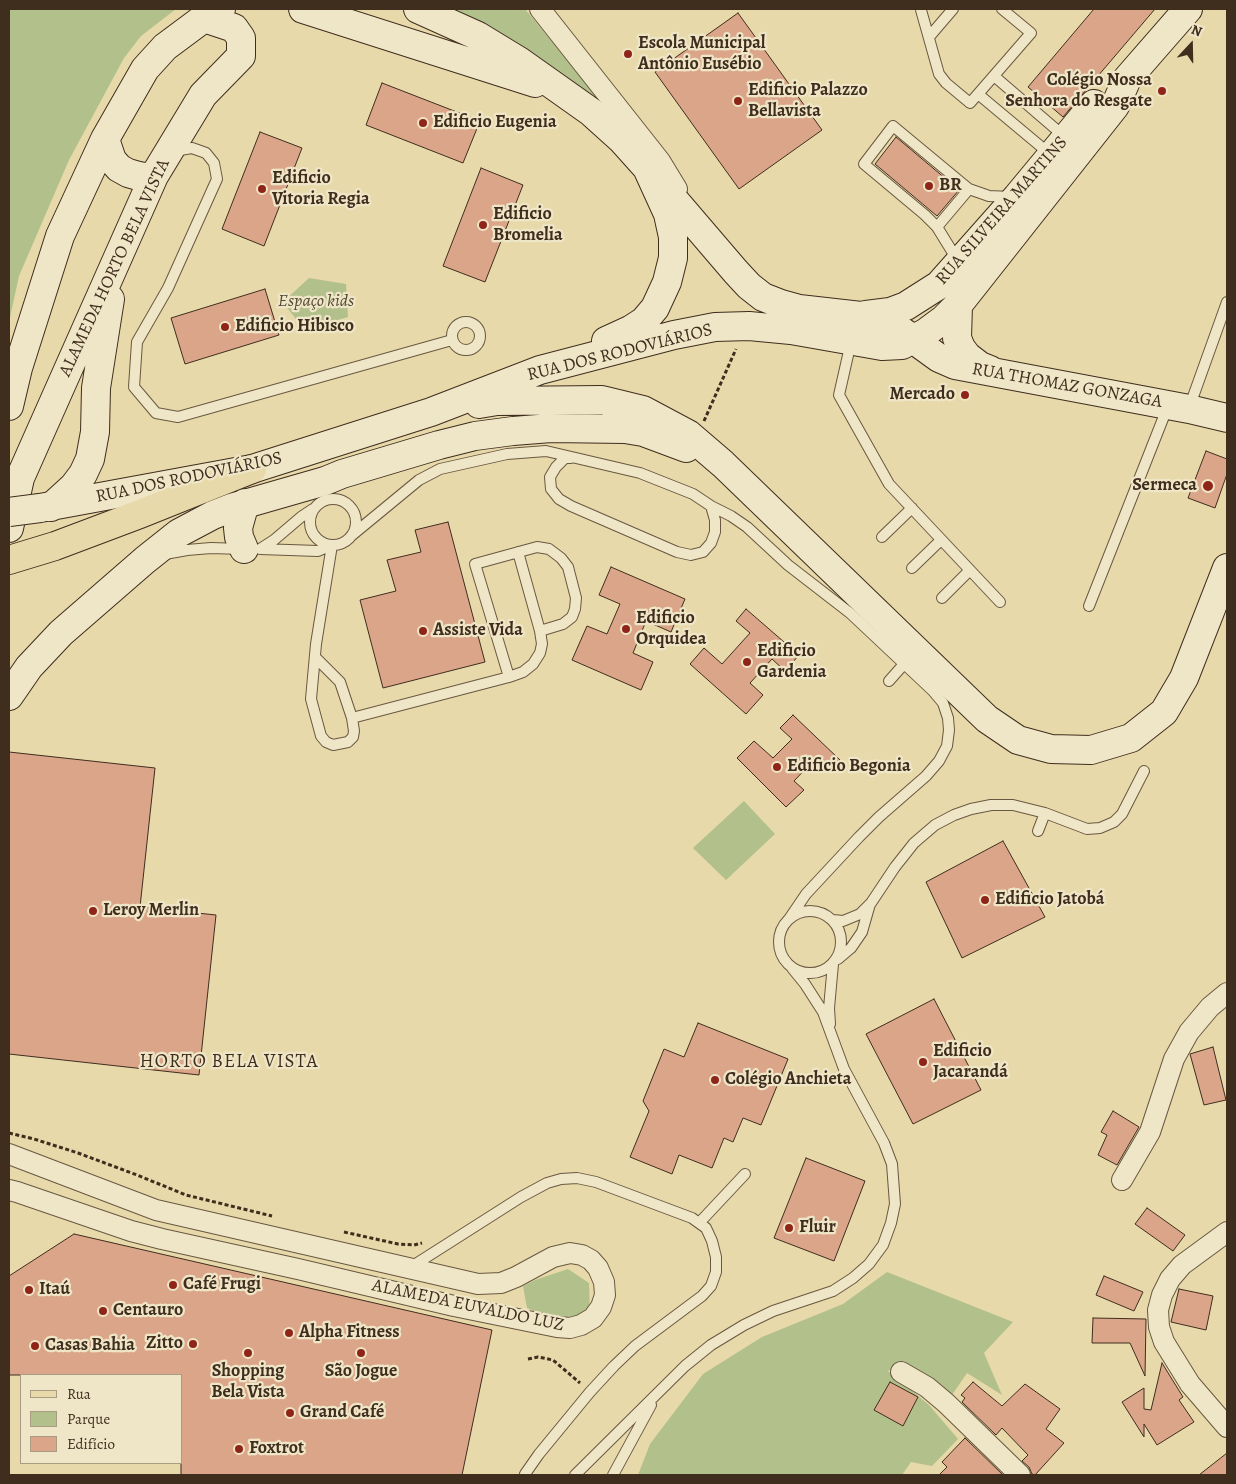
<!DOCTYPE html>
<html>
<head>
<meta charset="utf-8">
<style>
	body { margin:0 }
	#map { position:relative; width:1236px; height:1484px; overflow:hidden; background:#e7d9a9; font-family:Alegreya,serif }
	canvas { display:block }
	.frame { position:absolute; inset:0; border:10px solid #3f2d1e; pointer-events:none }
	.legend { position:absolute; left:20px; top:1374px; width:162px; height:90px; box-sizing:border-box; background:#efe6c7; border:1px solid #a99c83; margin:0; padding:6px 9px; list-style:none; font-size:15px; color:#3f2d1e }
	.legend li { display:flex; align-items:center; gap:10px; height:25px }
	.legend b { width:25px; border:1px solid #a99c83 }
	.north { position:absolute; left:1166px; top:20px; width:50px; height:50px; -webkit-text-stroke:4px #efe6c7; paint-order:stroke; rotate:21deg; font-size:14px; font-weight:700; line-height:20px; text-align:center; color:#3f2d1e }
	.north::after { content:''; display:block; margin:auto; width:18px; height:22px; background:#3f2d1e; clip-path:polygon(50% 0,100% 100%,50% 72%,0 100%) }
</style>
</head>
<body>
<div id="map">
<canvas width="1236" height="1484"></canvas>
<div class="frame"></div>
<ul class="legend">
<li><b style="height:6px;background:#e7d9a9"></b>Rua</li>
<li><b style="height:14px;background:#b2c08b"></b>Parque</li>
<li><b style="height:14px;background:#dba589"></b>Edifício</li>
</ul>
<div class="north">N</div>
</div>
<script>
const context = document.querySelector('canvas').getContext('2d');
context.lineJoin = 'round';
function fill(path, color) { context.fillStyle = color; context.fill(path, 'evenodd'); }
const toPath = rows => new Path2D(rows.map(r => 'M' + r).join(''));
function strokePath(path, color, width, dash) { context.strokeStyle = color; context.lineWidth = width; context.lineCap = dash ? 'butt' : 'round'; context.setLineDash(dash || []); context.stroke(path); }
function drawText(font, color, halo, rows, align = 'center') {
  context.font = font + ' Alegreya,serif'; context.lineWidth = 4.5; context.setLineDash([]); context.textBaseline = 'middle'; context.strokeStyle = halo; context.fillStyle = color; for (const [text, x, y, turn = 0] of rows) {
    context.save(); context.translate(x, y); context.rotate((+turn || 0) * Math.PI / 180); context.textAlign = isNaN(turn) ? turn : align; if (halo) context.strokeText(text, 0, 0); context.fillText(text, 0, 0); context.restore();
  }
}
fill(toPath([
	[9,9,176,9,141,36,124,58,69,160,19,276,9,322],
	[447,9,525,9,618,122],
	[309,278,346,284,348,317,304,330,283,302],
	[744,801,775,834,726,880,693,848],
	[568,1269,589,1283,590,1314,551,1319,527,1308,523,1286,535,1280],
	[887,1272,1013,1322,984,1353,1002,1395,967,1373,952,1395,904,1363,888,1371,929,1405,958,1439,932,1466,911,1462,902,1475,638,1475,650,1444,703,1374,762,1337,843,1304]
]), '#b2c08b');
const building = toPath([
	[1094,9,1155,9,1063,117,1028,87,1094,9],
	[738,13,822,130,739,189,655,72,738,13],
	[382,83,480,121,463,163,366,125,382,83],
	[260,132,302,148,264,246,222,229,260,132],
	[896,137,959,190,937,216,875,164,896,137],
	[481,168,523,185,485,282,443,266,481,168],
	[265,289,279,335,185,364,171,318,265,289],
	[1206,451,1227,459,1227,474,1215,508,1188,498,1206,451],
	[448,522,485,662,383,688,360,600,396,591,387,560,421,552,415,530,448,522],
	[611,567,685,599,671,632,646,621,633,653,653,662,641,690,572,660,587,626,607,634,620,604,599,595,611,567],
	[746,609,799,655,785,671,772,659,750,683,763,695,746,714,690,664,704,648,722,664,750,633,736,621,746,609],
	[793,715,840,760,827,773,814,760,794,781,804,790,786,807,737,758,754,741,773,758,792,739,780,728,793,715],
	[9,752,155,768,140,907,216,915,199,1075,9,1054,9,752],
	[1003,841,1045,917,962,958,926,882,1003,841],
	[934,999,981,1090,913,1124,866,1034,934,999],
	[698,1023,788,1059,761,1125,743,1118,733,1142,724,1138,712,1168,679,1155,672,1174,630,1157,649,1111,643,1101,664,1049,684,1057,698,1023],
	[1213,1047,1226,1100,1204,1105,1190,1054,1213,1047],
	[1113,1111,1139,1127,1117,1165,1098,1155,1107,1135,1101,1132,1113,1111],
	[806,1158,865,1181,834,1261,774,1238,806,1158],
	[1147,1208,1185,1235,1173,1251,1135,1224,1147,1208],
	[74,1234,492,1330,462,1475,181,1475,181,1375,9,1375,9,1276,74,1234],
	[1104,1276,1143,1292,1134,1311,1096,1295,1104,1276],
	[1179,1289,1213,1296,1206,1330,1171,1322,1179,1289],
	[1093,1318,1146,1319,1145,1376,1130,1343,1092,1343,1093,1318],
	[1162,1363,1183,1397,1179,1400,1194,1422,1157,1445,1144,1424,1144,1437,1122,1402,1144,1388,1144,1409,1151,1410,1162,1363],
	[890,1382,918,1397,903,1426,874,1410,890,1382],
	[973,1382,1002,1406,1025,1384,1060,1409,1046,1429,1064,1443,1035,1475,1032,1474,1029,1467,1022,1461,1028,1455,1002,1428,996,1435,962,1402,965,1398,961,1395,973,1382],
	[965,1438,1003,1475,939,1475,947,1467,942,1462,965,1438],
	[1227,1453,1227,1475,1199,1475,1227,1453]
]);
fill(building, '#dba589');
strokePath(building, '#3f2d1e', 1);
const lane = toPath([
	[1002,9,1031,33,978,94,1051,155],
	[921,10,939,74,946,83,970,103,978,94],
	[929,37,953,9],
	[994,76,1065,137],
	[176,154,180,150,192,148,206,153,214,163,217,179,168,288,137,342,134,387,156,413,178,417,452,340],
	[937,227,969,189],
	[958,261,937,227,925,215,864,164,893,126,969,189,989,196,1011,197],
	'452 336a14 14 0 1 1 28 0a14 14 0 1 1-28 0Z',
	[851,342,839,395,889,484,1000,602],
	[1189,408,1227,302],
	[571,458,565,458,556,467,550,477,551,489,559,499,571,506,677,552,691,555,703,552,711,543,715,532,715,520,711,506],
	'310 522a23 23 0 1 1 46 0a23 23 0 1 1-46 0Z',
	[313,509,301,517,274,540,260,549,318,551,332,545],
	[351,536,419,480,440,469,507,454,546,451,640,473,693,494,711,506,731,516,747,527,788,565,850,613,933,691,943,703,948,718,949,730,947,746,939,761,926,776,879,817,859,837,806,894,789,919],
	[882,537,912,508],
	[165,554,187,550,211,548,243,549],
	[912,568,941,540],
	[942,598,970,570],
	[1089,606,1168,406],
	[315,657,340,682,352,718,354,731,353,737,348,742,333,745,326,742,321,736,311,699,316,644,332,545],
	[509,677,475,564,537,547,549,549,561,558,568,567,576,598,575,609,572,617,563,624,540,631],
	[889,681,904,664],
	[352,718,509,677,523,672,533,664,540,653,542,644,540,631,518,552],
	[1038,831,1045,813],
	'779 942a31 31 0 1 1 62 0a31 31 0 1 1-62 0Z',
	[833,920,843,921,860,914,871,903,895,867,914,843,935,825,954,815,971,809,991,805,1013,805,1045,813,1087,829,1100,828,1114,822,1122,814,1144,771],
	[838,959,851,948,862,932,870,904],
	[830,1024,829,1008,833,964],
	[700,1222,745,1174],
	[411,1267,521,1197,547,1183,561,1179,577,1178,596,1182,692,1218,706,1228,712,1241,716,1257,716,1272,711,1286,702,1296,635,1346,614,1366,590,1392,539,1454,525,1474],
	[575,1475,685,1366,711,1345,744,1325,773,1311,833,1291,853,1278,869,1264,883,1245,891,1223,895,1204,892,1164,884,1143,844,1069,823,1012,805,984,792,968],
	[613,1475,651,1405]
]);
const street = toPath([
	[540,9,660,161,677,189],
	[9,1154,156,1210,478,1284,501,1283,516,1277,553,1257,570,1253,582,1255,591,1260,598,1268,604,1282,605,1295,601,1307,593,1318,581,1325,570,1328,557,1327,454,1306,298,1269,162,1239,131,1231,17,1192,9,1190],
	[1122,1180,1150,1132,1174,1059,1189,1032,1210,1007,1227,993],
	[1227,1232,1182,1265,1170,1279,1162,1295,1158,1310,1159,1327,1164,1342,1190,1384,1227,1427],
	[901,1372,927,1387,946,1403,1020,1475]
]);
const secondary = toPath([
	[303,9,535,83],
	[418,9,478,36,519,61,591,112,621,139,647,168,668,214,673,237,673,258,667,282,655,308,644,321,630,330,606,341],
	[105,139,112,160,119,168,128,173,142,177,154,176],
	[647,168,736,272,749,286,763,297,781,304,799,309,861,316,892,324,939,358,955,365,1189,409,1227,418],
	[958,305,957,338,961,348,967,356,980,366,990,370],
	[866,315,890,312,906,306,939,285,1017,197,1094,104],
	[479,404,497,401,602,400,643,410,688,434,723,464,987,719,1018,740,1051,749,1091,750,1131,738,1164,712,1184,678,1227,568],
	[9,406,18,368,60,236,105,139,145,69,165,47,204,18,221,9],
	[51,507,74,486,83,474,90,459,95,432,96,388,110,299],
	[40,508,252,469,431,412,540,370,674,335,715,327,749,326,791,330,882,346,902,345,925,333,944,319,958,305,1115,106,1127,79,1188,9],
	[9,528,20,478,154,176,203,95,241,56,241,38,234,28,204,18],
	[244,549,239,537,238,528,245,503],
	[9,696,29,667,61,633,145,560,179,533,213,515,231,508,325,481,342,474,439,445,475,436,513,431,551,428,625,429,643,432,686,448]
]);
const primary = toPath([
	[9,560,55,546,140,514,252,469]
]);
strokePath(lane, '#695841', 12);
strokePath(street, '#695841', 22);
strokePath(secondary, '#3f2d1e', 30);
strokePath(primary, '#3f2d1e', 30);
strokePath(toPath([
	[704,421,736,349],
	[9,1133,34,1139,78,1153,137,1175,186,1195,272,1216],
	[344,1232,398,1244,414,1245,422,1243],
	[528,1359,538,1357,553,1360,580,1383]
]), '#3f2d1e', 3, [4, 2.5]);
strokePath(lane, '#efe6c7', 10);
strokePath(street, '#efe6c7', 20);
strokePath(secondary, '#efe6c7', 28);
strokePath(primary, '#e7d9a9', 28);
const secondaryBridge = toPath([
	[9,512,40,508]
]);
strokePath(secondaryBridge, '#3f2d1e', 30, []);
strokePath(secondaryBridge, '#efe6c7', 28);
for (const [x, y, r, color] of [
	[628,54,5,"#8f2418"],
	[1162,91,5,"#8f2418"],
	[738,101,5,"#8f2418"],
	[423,123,5,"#8f2418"],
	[929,186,5,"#8f2418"],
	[262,189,5,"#8f2418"],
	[483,225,5,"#8f2418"],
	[225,327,5,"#8f2418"],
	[965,395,5,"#8f2418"],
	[1208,486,6,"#8f2418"],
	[626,629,5,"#8f2418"],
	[423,631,5,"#8f2418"],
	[747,662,5,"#8f2418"],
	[777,767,5,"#8f2418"],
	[985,900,5,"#8f2418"],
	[93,911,5,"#8f2418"],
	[923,1062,5,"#8f2418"],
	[715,1080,5,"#8f2418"],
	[789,1228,5,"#8f2418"],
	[173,1285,5,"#8f2418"],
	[29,1290,5,"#8f2418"],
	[103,1311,5,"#8f2418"],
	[289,1333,5,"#8f2418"],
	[193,1344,5,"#8f2418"],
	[35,1346,5,"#8f2418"],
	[248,1353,5,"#8f2418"],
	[361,1353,5,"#8f2418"],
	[290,1413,5,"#8f2418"],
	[239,1449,5,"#8f2418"]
]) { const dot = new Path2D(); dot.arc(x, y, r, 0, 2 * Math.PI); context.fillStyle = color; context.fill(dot); strokePath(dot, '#efe6c7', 2); }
drawText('bold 18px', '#3f2d1e', '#efe6c7', [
	["Escola Municipal",638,44],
	["Antônio Eusébio",638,65],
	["Colégio Nossa",1152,81,"right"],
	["Senhora do Resgate",1152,102,"right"],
	["Edificio Palazzo",748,91],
	["Bellavista",748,112],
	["Edificio Eugenia",433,123],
	["Edificio",272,179],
	["Vitoria Regia",272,200],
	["BR",939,186],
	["Edificio",493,215],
	["Bromelia",493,236],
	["Edificio Hibisco",235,327],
	["Mercado",955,395,"right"],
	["Sermeca",1197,486,"right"],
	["Edificio",636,619],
	["Orquidea",636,640],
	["Assiste Vida",433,631],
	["Edificio",757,652],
	["Gardenia",757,673],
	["Edificio Begonia",787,767],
	["Edificio Jatobá",995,900],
	["Leroy Merlin",103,911],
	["Edificio",933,1052],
	["Jacarandá",933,1073],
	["Colégio Anchieta",725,1080],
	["Fluir",799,1228],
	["Café Frugi",183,1285],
	["Itaú",39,1290],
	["Centauro",113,1311],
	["Alpha Fitness",299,1333],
	["Zitto",183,1344,"right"],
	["Casas Bahia",45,1346],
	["Shopping",248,1372,"center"],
	["Bela Vista",248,1393,"center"],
	["São Jogue",361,1372,"center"],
	["Grand Café",300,1413],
	["Foxtrot",249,1449]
], 'left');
drawText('18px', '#3f2d1e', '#efe6c7', [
	["RUA SILVEIRA MARTINS",1002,211,-49],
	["ALAMEDA HORTO BELA VISTA",115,268,-65],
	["RUA DOS RODOVIÁRIOS",620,353,-14],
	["RUA THOMAZ GONZAGA",1067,386,10],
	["RUA DOS RODOVIÁRIOS",189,478,-12],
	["ALAMEDA EUVALDO LUZ",468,1306,12]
]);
drawText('italic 18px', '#564a34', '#efe6c7', [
	["Espaço kids",316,302]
]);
context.letterSpacing = '1px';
drawText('19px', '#3f2d1e', '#efe6c7', [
	["HORTO BELA VISTA",229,1062]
]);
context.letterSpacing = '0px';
</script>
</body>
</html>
